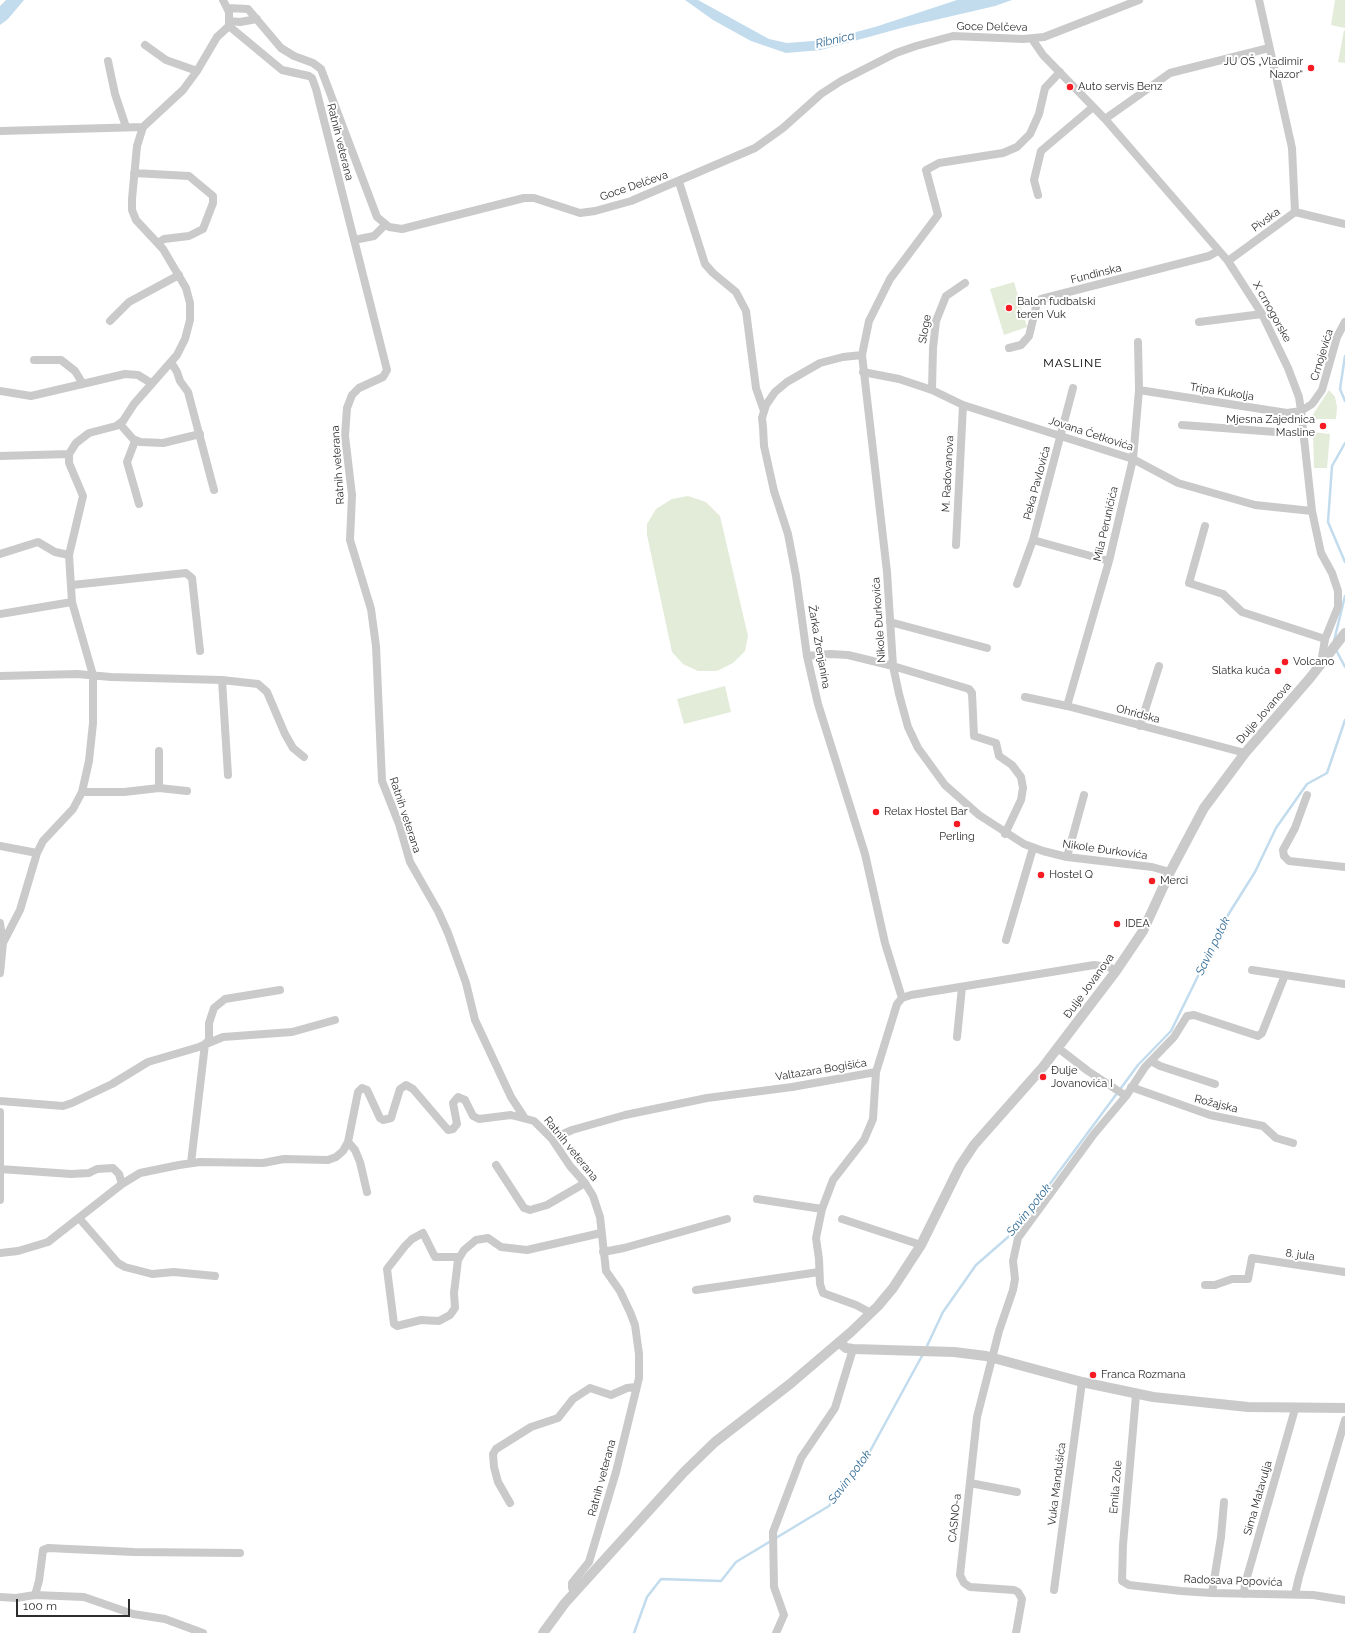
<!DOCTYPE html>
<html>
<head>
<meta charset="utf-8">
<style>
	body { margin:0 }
	#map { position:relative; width:1345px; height:1633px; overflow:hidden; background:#fff; font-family:Raleway,sans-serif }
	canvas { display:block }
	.scale { position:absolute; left:16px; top:1599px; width:114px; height:18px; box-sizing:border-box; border:2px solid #2d2d2d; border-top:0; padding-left:5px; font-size:12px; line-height:14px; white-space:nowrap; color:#2d2d2d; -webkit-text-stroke:3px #fff; paint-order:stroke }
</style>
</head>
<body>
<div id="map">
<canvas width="1345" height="1633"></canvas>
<div class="scale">100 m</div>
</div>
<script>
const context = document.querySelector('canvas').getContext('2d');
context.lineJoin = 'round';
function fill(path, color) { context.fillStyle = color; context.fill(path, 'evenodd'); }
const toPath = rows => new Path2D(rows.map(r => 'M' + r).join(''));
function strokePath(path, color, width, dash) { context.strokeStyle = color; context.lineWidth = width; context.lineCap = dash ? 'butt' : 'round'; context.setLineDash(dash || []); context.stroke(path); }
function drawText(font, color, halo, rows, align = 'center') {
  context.font = font + ' Raleway,sans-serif'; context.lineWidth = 4; context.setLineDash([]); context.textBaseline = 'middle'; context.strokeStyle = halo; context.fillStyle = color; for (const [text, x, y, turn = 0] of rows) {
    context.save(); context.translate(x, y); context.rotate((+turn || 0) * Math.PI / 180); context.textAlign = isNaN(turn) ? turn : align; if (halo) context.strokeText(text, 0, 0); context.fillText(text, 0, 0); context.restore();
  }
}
fill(toPath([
	[1335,0,1345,0,1345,28,1331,25],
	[1344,30,1345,31,1345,63,1338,62],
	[1014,282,1027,327,1004,335,990,289],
	[1329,390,1335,397,1337,407,1336,419,1310,419],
	[1313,432,1330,434,1327,468,1314,468],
	[688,496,706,502,720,516,748,636,745,651,733,663,717,671,698,671,683,664,672,652,647,535,647,524,656,509,672,499],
	[725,686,731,712,684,724,677,699]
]), '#e2ecd9');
fill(toPath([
	[6,0,24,0,8,19,0,25,0,6],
	[685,0,698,0,769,39,787,43,825,40,841,36,875,27,957,0,1012,0,995,6,905,27,821,50,786,53,751,41,713,20]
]), '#c2dcee');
strokePath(toPath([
	[1345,356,1340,389,1345,401],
	[1345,443,1332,466,1328,522,1345,562],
	[1334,641,1345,596],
	[1336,650,1345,667],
	[926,1348,943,1312,976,1265,1015,1231,1138,1065,1171,1031,1228,915,1255,872,1276,828,1307,784,1327,773,1345,720],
	[634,1633,647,1597,661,1579,721,1581,736,1562,829,1506,869,1453,923,1354]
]), '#c2dcee', 2.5);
strokePath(toPath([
	[1259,0,1292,148,1295,212],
	[228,8,248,9,281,48,294,56,313,63,321,69,377,217,389,227,402,229,524,198,534,198,580,213,595,211,631,201,755,148,783,128,821,94,841,81,896,53,916,46,953,36,1023,39,1044,37,1139,0],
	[230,21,240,22,257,19],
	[229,26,282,70,309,76,312,78,316,89,387,370,383,377,359,388,352,395,347,408,345,436,352,495,350,540,371,609,376,646,382,781,399,824,410,862,438,911,448,933,466,983,475,1020,511,1097,524,1117],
	[1032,39,1043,55,1105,119,1228,261,1262,314,1288,368,1299,397,1301,411,1312,511,1321,553,1332,573,1338,591,1338,607,1325,639,1321,664],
	[145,45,166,60,197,71],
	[108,61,115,94,126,127],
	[1060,72,1045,88,1039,114,1030,134,1017,147,1003,153,939,163,926,170,938,215,890,279,869,321,862,355,887,572,893,666,899,694,908,727,918,748,945,785,979,815,1024,844,1043,851,1067,857,1152,867,1170,872],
	[1105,119,1170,73,1269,48],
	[0,131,143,127],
	[134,173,189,176,213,196,213,203,203,229,189,236,164,239,158,243],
	[679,182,705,264,713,273,736,292,746,311,756,388,764,411],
	[1038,195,1034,180,1041,151,1093,107],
	[354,240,374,236,385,225],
	[1228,261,1295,212,1345,224],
	[110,321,129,302,179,275],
	[1199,322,1262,314],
	[1009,348,1021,345,1029,336,1037,303,1041,299,1209,256,1218,251],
	[862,355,843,357,820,363,787,382,775,392,766,405,762,418,763,427,764,446,774,491,788,534,796,576,807,656,818,704,865,854,885,943,902,998],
	[34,360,61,360,75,371,83,384],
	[171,362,177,372,180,381,188,392,214,490],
	[863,372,899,379,932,390,963,405,1133,459,1178,483,1255,505,1312,511],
	[932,390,933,348,936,321,946,296,965,283],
	[1139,390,1287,413,1301,411,1312,404,1322,390,1337,337,1345,322],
	[0,391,31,396,125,374,138,375,151,383],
	[120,424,133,439,140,442,163,443,200,434],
	[1182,425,1303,434],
	[135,441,127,462,139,504],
	[0,456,69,454],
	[1205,526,1189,583,1223,594,1242,612,1325,639],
	[1033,540,1109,561],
	[956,545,963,405],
	[0,554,38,542,55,552,69,555],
	[1017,584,1033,540,1073,388],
	[72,585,186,573,192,578,200,651],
	[0,614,72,602],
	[890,622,987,648],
	[807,656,830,654,848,655,893,666,969,689,972,693,974,736,996,743,999,756,1012,765,1021,777,1023,788,1021,800,1005,834],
	[0,676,77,674,111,677,222,680,258,684,267,692,285,734,293,748,304,757],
	[222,680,228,775],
	[1025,697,1067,706,1245,753],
	[1067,706,1109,561,1133,459,1139,390,1138,342],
	[1140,726,1159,666],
	[159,788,159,751],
	[82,792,124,792,159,788,187,791],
	[1307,795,1295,828,1283,850,1284,856,1289,861,1345,867],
	[0,846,37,853],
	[1067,857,1084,795],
	[0,923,3,943],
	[1006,940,1033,848],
	[1252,970,1345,984],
	[0,973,3,943,20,910,37,853,43,841,73,809,82,792,89,761,93,723,93,675,72,602,69,555,83,496,69,463,69,454,76,443,89,433,116,426,123,421,134,404,177,355,185,339,190,320,190,303,186,288,163,249,136,220,132,210,132,199,137,146,143,127,183,90,197,71,217,37,229,26,229,12,223,0],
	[957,1037,962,987],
	[1058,1048,1088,1071,1126,1096],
	[1151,1061,1160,1066,1215,1084],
	[1131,1087,1210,1115,1263,1126,1276,1138,1293,1143],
	[0,1101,63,1106,72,1103,112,1084,148,1062,199,1047,223,1037,292,1032,335,1020],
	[0,1112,0,1200],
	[552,1139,572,1130,625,1115,707,1098,792,1087,876,1072],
	[348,1142,355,1150,360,1162,367,1192],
	[191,1163,205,1044,209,1040,209,1023,214,1008,225,999,280,990],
	[496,1165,524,1208,530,1210,547,1205,585,1183],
	[0,1169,71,1174,89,1173,97,1169,113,1168,119,1174,122,1184],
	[757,1199,822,1209],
	[79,1218,118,1263,125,1267,152,1274,174,1272,215,1276],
	[842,1219,921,1245],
	[603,1252,624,1248,727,1219],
	[0,1253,18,1251,48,1242,122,1184,140,1173,179,1165,200,1162,263,1163,284,1159,328,1160,336,1157,343,1151,348,1142,358,1092,362,1088,367,1090,380,1118,383,1120,391,1118,400,1089,406,1085,413,1089,448,1130,453,1129,457,1124,453,1103,458,1097,465,1100,473,1116,479,1119,511,1115,534,1121,552,1139,570,1166,585,1183,593,1196,600,1217,606,1271,620,1291,630,1312,635,1325,639,1354,639,1378,616,1472,589,1562,572,1583,572,1588,575,1592],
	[459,1257,435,1257,423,1233,412,1239,405,1246,387,1269,394,1324,397,1326,421,1320,439,1321,450,1315,455,1308,454,1293,458,1260,464,1250,476,1240,488,1238,501,1247,527,1250,601,1233],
	[1205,1285,1215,1285,1232,1279,1248,1279,1252,1258,1345,1272],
	[696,1290,819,1272],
	[871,1313,856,1305,823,1293,820,1284,819,1259,816,1238,822,1209,833,1180,864,1140,873,1119,876,1072,897,1004,902,998,911,995,1094,965,1109,967,1116,971],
	[1136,1395,1123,1545,1122,1581,1129,1585,1181,1591,1212,1593,1313,1595,1345,1600],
	[970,1483,1017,1492],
	[510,1503,498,1482,494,1467,493,1454,496,1449,531,1427,558,1418,573,1399,590,1388,611,1395,627,1388,636,1387],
	[1054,1590,1082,1382],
	[1212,1593,1221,1537,1224,1502],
	[1244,1594,1245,1584,1295,1409],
	[1295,1594,1299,1577,1345,1420],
	[35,1595,39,1581,43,1550,48,1548,134,1552,240,1553],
	[0,1597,16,1598,35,1595,84,1597,133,1614,165,1619,203,1633],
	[776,1633,784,1615,774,1587,773,1532,801,1458,835,1408,853,1349],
	[1016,1633,1022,1599,1018,1592,1014,1590,970,1587,964,1583,960,1575,977,1417,999,1331,1013,1290,1015,1279,1013,1261,1018,1238,1094,1134,1126,1096,1145,1067,1174,1037,1187,1016,1194,1015,1258,1036,1262,1033,1285,975]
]), '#cacaca', 8);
strokePath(toPath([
	[839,1342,846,1348,853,1349,954,1352,986,1356,1082,1382,1153,1397,1248,1407,1345,1408],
	[543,1633,565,1603,684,1472,715,1442,790,1384,851,1332,878,1306,893,1288,921,1245,960,1166,974,1145,1043,1067,1116,971,1143,931,1170,872,1204,808,1245,753,1310,678,1345,633]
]), '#cacaca', 10);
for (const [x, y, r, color] of [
	[1311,68,4,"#f71c24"],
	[1070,87,4,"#f71c24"],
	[1009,308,4,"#f71c24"],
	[1323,426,4,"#f71c24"],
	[1285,662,4,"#f71c24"],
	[1278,671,4,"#f71c24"],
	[876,812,4,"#f71c24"],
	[957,824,4,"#f71c24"],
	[1041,875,4,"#f71c24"],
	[1152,881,4,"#f71c24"],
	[1117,924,4,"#f71c24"],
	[1043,1077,4,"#f71c24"],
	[1093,1375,4,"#f71c24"]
]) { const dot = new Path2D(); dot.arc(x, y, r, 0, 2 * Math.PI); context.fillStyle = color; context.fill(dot); strokePath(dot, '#fff', 1.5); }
drawText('11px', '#2d2d2d', '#fff', [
	["Goce Delčeva",992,27,1],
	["Ratnih veterana",340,142,76],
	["Goce Delčeva",634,186,-19],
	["Pivska",1266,220,-36],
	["Fundinska",1096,274,-14],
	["X crnogorske",1272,312,61],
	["Sloge",925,329,-80],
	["Crnojevića",1322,355,-73],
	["Tripa Kukolja",1222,392,9],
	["Jovana Ćetkovića",1091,434,18],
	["Ratnih veterana",338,465,-94],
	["M. Radovanova",948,474,-87],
	["Peka Pavlovića",1037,483,-75],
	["Mila Peruničića",1106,524,-77],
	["Nikole Đurkovića",879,620,-94],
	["Žarka Zrenjanina",819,647,80],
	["Đulje Jovanova",1264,713,-49],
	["Ohridska",1138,714,15],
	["Ratnih veterana",405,815,72],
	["Nikole Đurkovića",1105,850,8],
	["Đulje Jovanova",1089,986,-54],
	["Valtazara Bogišića",821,1070,-9],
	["Rožajska",1216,1104,14],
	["Ratnih veterana",571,1149,51],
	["8. jula",1300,1255,8],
	["Ratnih veterana",602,1478,-75],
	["Vuka Mandušića",1057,1484,-83],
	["Emila Zole",1116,1487,-85],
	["Sima Matavulja",1258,1498,-74],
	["CASNO-a",955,1518,-84],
	["Radosava Popovića",1233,1581,2]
]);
drawText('11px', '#2d2d2d', '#fff', [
	["JU OŠ „Vladimir",1303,62,"right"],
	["Nazor“",1303,75,"right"],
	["Auto servis Benz",1078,87],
	["Balon fudbalski",1017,302],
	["teren Vuk",1017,315],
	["Mjesna Zajednica",1315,420,"right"],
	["Masline",1315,433,"right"],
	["Volcano",1293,662],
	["Slatka kuća",1270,671,"right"],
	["Relax Hostel Bar",884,812],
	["Perling",957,837,"center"],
	["Hostel Q",1049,875],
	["Merci",1160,881],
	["IDEA",1125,924],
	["Đulje",1051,1071],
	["Jovanovića I",1051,1084],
	["Franca Rozmana",1101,1375]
], 'left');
drawText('italic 12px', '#336c97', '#fff', [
	["Ribnica",835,40,-13],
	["Savin potok",1213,946,-64],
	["Savin potok",1029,1210,-51],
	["Savin potok",850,1477,-53]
]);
context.letterSpacing = '1px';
drawText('12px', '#000', '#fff', [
	["MASLINE",1073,363]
]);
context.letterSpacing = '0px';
</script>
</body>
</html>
